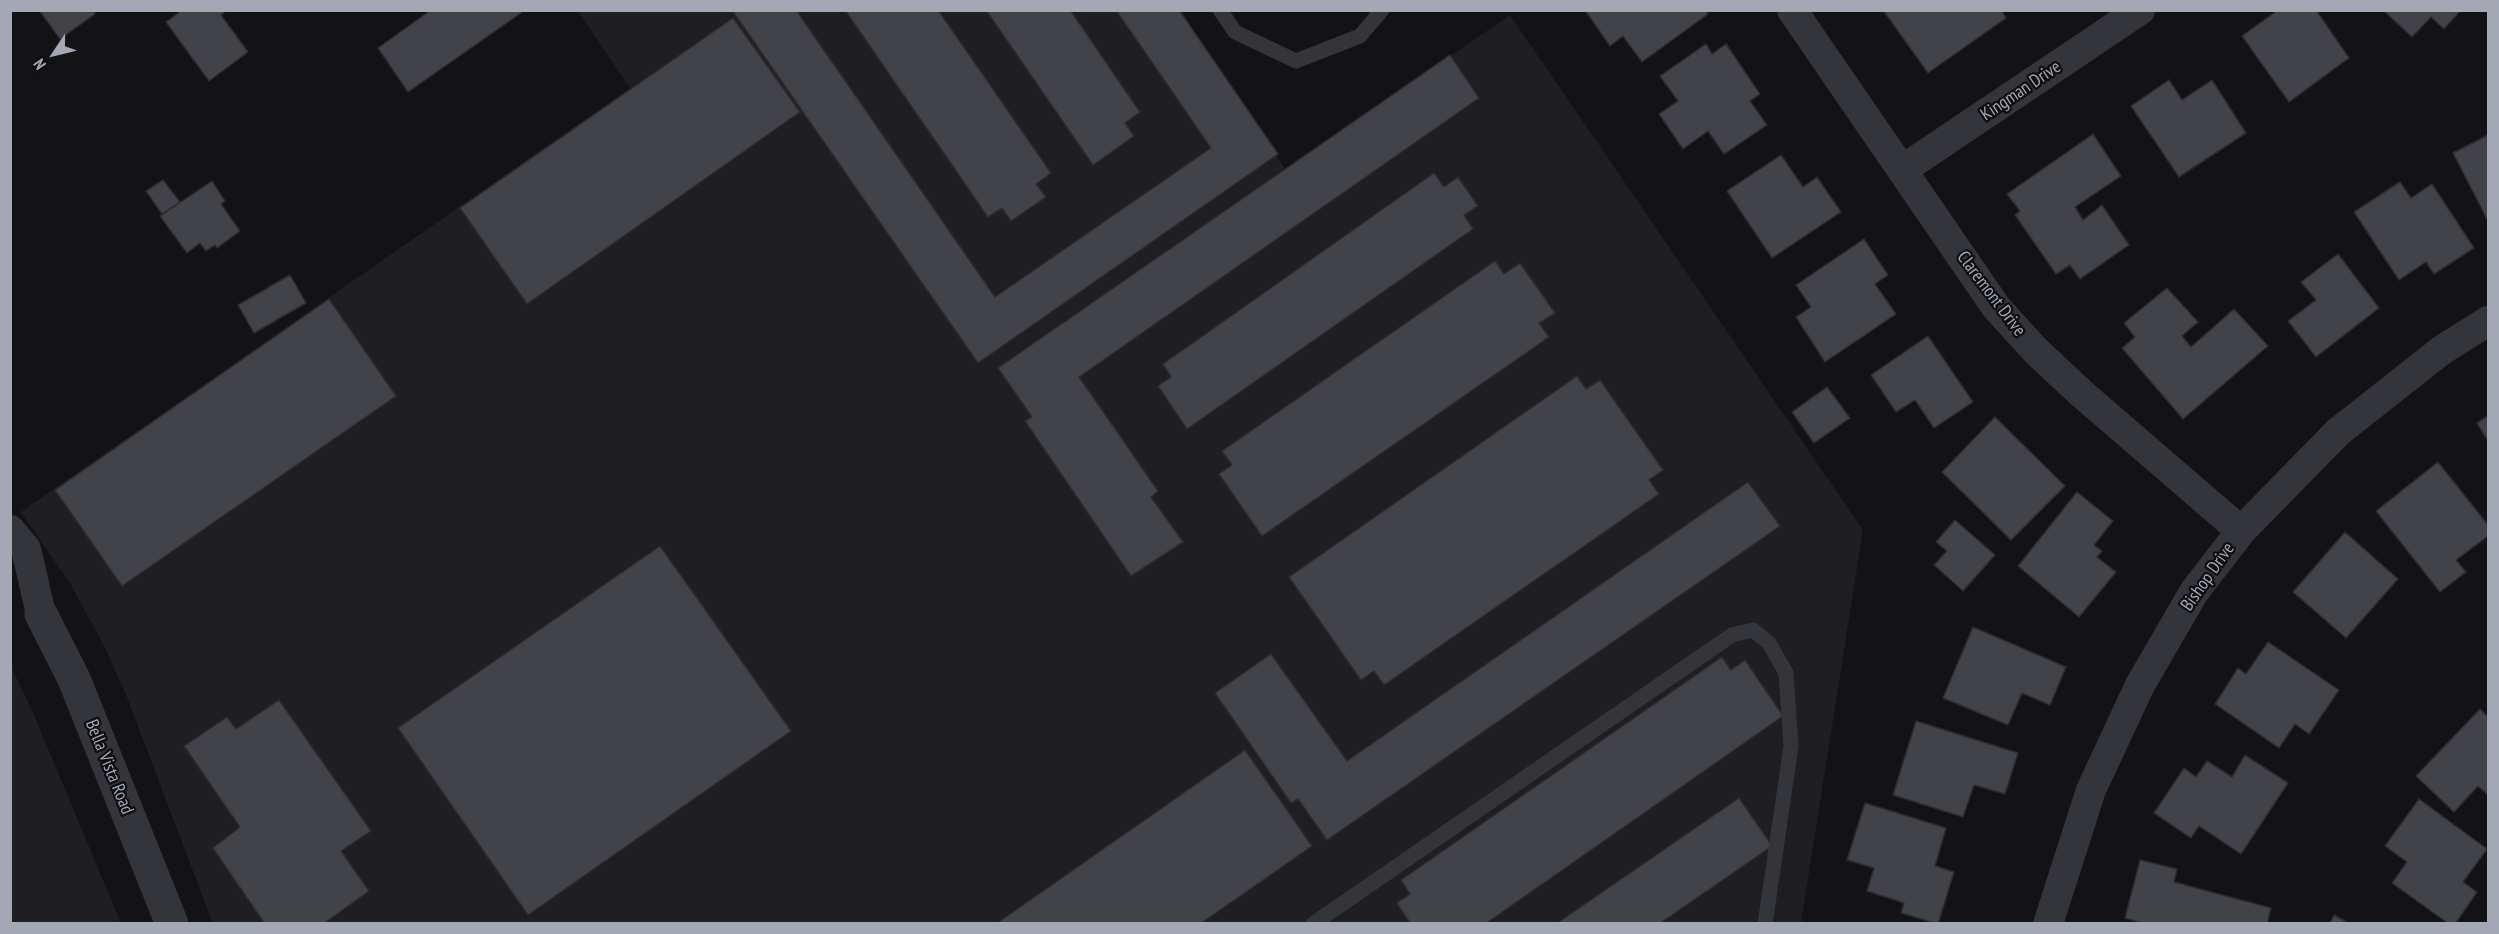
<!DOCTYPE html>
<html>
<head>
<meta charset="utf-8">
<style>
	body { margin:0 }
	#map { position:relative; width:2499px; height:934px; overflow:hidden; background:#131315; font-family:"PT Sans Narrow",sans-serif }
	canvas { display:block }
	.frame { position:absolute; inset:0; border:12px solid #a4a8b5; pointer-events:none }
	.north { position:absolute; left:24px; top:24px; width:60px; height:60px; -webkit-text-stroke:4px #0e0e10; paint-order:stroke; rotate:235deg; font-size:16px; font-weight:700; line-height:24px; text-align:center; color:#a4a8b5 }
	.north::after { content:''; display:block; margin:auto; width:21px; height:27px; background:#a4a8b5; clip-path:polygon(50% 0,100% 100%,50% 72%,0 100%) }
</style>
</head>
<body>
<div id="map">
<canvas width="2499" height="934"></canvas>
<div class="frame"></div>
<div class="north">N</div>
</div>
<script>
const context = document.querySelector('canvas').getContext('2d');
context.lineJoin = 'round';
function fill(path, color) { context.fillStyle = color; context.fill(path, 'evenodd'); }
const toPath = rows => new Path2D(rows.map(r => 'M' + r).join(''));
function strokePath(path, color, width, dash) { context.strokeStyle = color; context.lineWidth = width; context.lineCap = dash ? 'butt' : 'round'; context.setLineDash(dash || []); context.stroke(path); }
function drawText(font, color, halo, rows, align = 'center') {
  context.font = font + ' "PT Sans Narrow",sans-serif'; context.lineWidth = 4.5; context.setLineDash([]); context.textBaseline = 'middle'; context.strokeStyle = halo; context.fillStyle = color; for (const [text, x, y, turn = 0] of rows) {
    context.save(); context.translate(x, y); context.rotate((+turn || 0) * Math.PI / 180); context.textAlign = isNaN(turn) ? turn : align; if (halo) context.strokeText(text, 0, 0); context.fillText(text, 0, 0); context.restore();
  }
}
fill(toPath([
	[1176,10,1286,170,1510,15,1863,530,1801,923,213,924,125,692,103,644,71,585,21,512,630,88,578,11],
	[10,664,34,715,121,923,11,923]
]), '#1f1f22');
const building = toPath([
	[39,10,93,10,95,14,60,39,39,10],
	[182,10,222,10,224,13,221,15,248,52,209,81,166,22,182,10],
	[431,10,519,10,521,13,408,92,378,48,431,10],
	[732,10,796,10,995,297,1211,148,1116,10,1179,10,1278,154,978,363,732,10],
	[845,10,938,10,1051,173,1036,184,1046,197,1011,221,1002,208,988,217,845,10],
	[986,10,1070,10,1140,112,1125,123,1134,136,1093,165,986,10],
	[1585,10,1705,10,1708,14,1642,62,1623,36,1610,46,1585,10],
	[1883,10,2001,10,2006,18,1928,73,1883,10],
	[2278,10,2316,10,2349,58,2289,102,2242,36,2278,10],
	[2383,10,2461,10,2444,29,2431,17,2412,37,2383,10],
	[733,18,800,112,527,304,460,208,733,18],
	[1706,44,1712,54,1726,44,1760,94,1750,101,1767,125,1724,154,1708,131,1683,149,1659,114,1678,101,1660,76,1706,44],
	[1450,55,1479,98,1079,377,1158,491,1151,497,1183,542,1131,576,1025,421,1032,417,998,368,1450,55],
	[2169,80,2182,100,2212,80,2246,133,2179,177,2131,106,2169,80],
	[2093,134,2121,176,2075,207,2083,220,2102,205,2129,245,2080,279,2070,265,2056,274,2015,215,2020,211,2007,194,2093,134],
	[2488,135,2488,221,2453,153,2488,135],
	[1781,155,1803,187,1817,177,1841,212,1772,258,1727,191,1781,155],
	[1434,173,1444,187,1458,177,1478,206,1464,215,1473,229,1187,429,1158,386,1171,377,1163,364,1434,173],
	[163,180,180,202,162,214,146,191,163,180],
	[212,181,225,201,221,204,240,231,217,248,215,245,206,251,200,243,187,253,160,216,212,181],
	[2400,182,2411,198,2432,184,2474,248,2434,274,2426,262,2399,280,2354,212,2400,182],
	[1864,239,1888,275,1875,284,1896,314,1825,362,1796,317,1811,307,1796,285,1864,239],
	[2338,254,2379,308,2316,357,2288,321,2316,300,2301,282,2338,254],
	[1495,261,1504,274,1520,263,1555,313,1539,323,1549,337,1262,536,1219,474,1232,465,1222,451,1495,261],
	[290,275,306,303,254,333,238,305,290,275],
	[2167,288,2198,322,2182,336,2191,347,2234,309,2268,346,2183,419,2122,348,2135,337,2124,323,2167,288],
	[329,299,396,396,122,586,55,490,329,299],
	[1928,336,1973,402,1934,428,1915,400,1896,412,1871,375,1928,336],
	[1577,376,1586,389,1600,380,1663,470,1649,480,1659,494,1384,685,1374,671,1361,680,1289,577,1577,376],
	[1827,387,1850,418,1814,443,1792,412,1827,387],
	[2488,416,2488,441,2477,423,2488,416],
	[1995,417,2065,486,2011,540,1942,472,1995,417],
	[2438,462,2488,525,2488,536,2456,560,2466,572,2440,592,2376,511,2438,462],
	[1748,482,1780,526,1327,840,1298,799,1291,803,1215,693,1271,654,1347,761,1748,482],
	[2077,492,2113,521,2094,545,2102,551,2097,557,2116,572,2079,617,2018,566,2077,492],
	[1955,520,1995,555,1963,591,1934,565,1947,551,1936,542,1955,520],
	[2345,532,2398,579,2346,638,2293,592,2345,532],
	[660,546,791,731,528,915,398,728,660,546],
	[1973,627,2066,667,2050,705,2022,693,2008,725,1943,698,1973,627],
	[2268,642,2339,690,2309,734,2295,724,2279,748,2215,704,2238,668,2246,674,2268,642],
	[1722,657,1731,670,1745,660,1783,716,1485,924,1411,924,1397,903,1410,894,1401,880,1722,657],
	[279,700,371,831,341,851,369,891,323,924,265,924,213,848,240,827,184,746,227,717,236,729,279,700],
	[2480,709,2488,717,2488,795,2478,786,2454,812,2416,776,2480,709],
	[1916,721,2018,753,2005,794,1974,785,1963,817,1893,795,1916,721],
	[1245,750,1312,846,1200,924,996,924,1245,750],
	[2245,755,2288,783,2241,854,2199,826,2191,838,2154,813,2184,768,2196,777,2207,761,2232,777,2245,755],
	[1739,798,1772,846,1659,924,1556,924,1739,798],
	[2419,799,2487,849,2463,882,2477,892,2455,924,2449,924,2392,883,2407,862,2385,846,2419,799],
	[1865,803,1946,828,1935,866,1954,872,1938,924,1901,913,1904,903,1867,891,1874,868,1847,860,1865,803],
	[2140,860,2177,869,2174,882,2271,908,2267,924,2145,924,2125,918,2140,860],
	[2334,915,2350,924,2330,924,2334,915]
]);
fill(building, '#424348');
strokePath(building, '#2d2d31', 1.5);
strokePath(toPath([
	[1220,10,1235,32,1296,61,1360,36,1382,10],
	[1313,924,1732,635,1753,630,1769,643,1786,673,1791,746,1765,924]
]), '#34353a', 15);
strokePath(toPath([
	[1792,10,1996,307,2036,351,2081,393,2241,531],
	[1902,170,2140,10],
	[10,530,26,549,41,614],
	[2048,924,2091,790,2140,685,2194,592,2241,531,2338,432,2442,350,2488,321]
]), '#34353a', 30);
strokePath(toPath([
	[41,614,74,679,172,924]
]), '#34353a', 33);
drawText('18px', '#a4a8b5', '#0e0e10', [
	["Kingman Drive",2021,91,-34],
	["Claremont Drive",1991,294,53],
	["Bishop Drive",2208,577,-55],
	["Bella Vista Road",109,767,68]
]);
</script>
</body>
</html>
